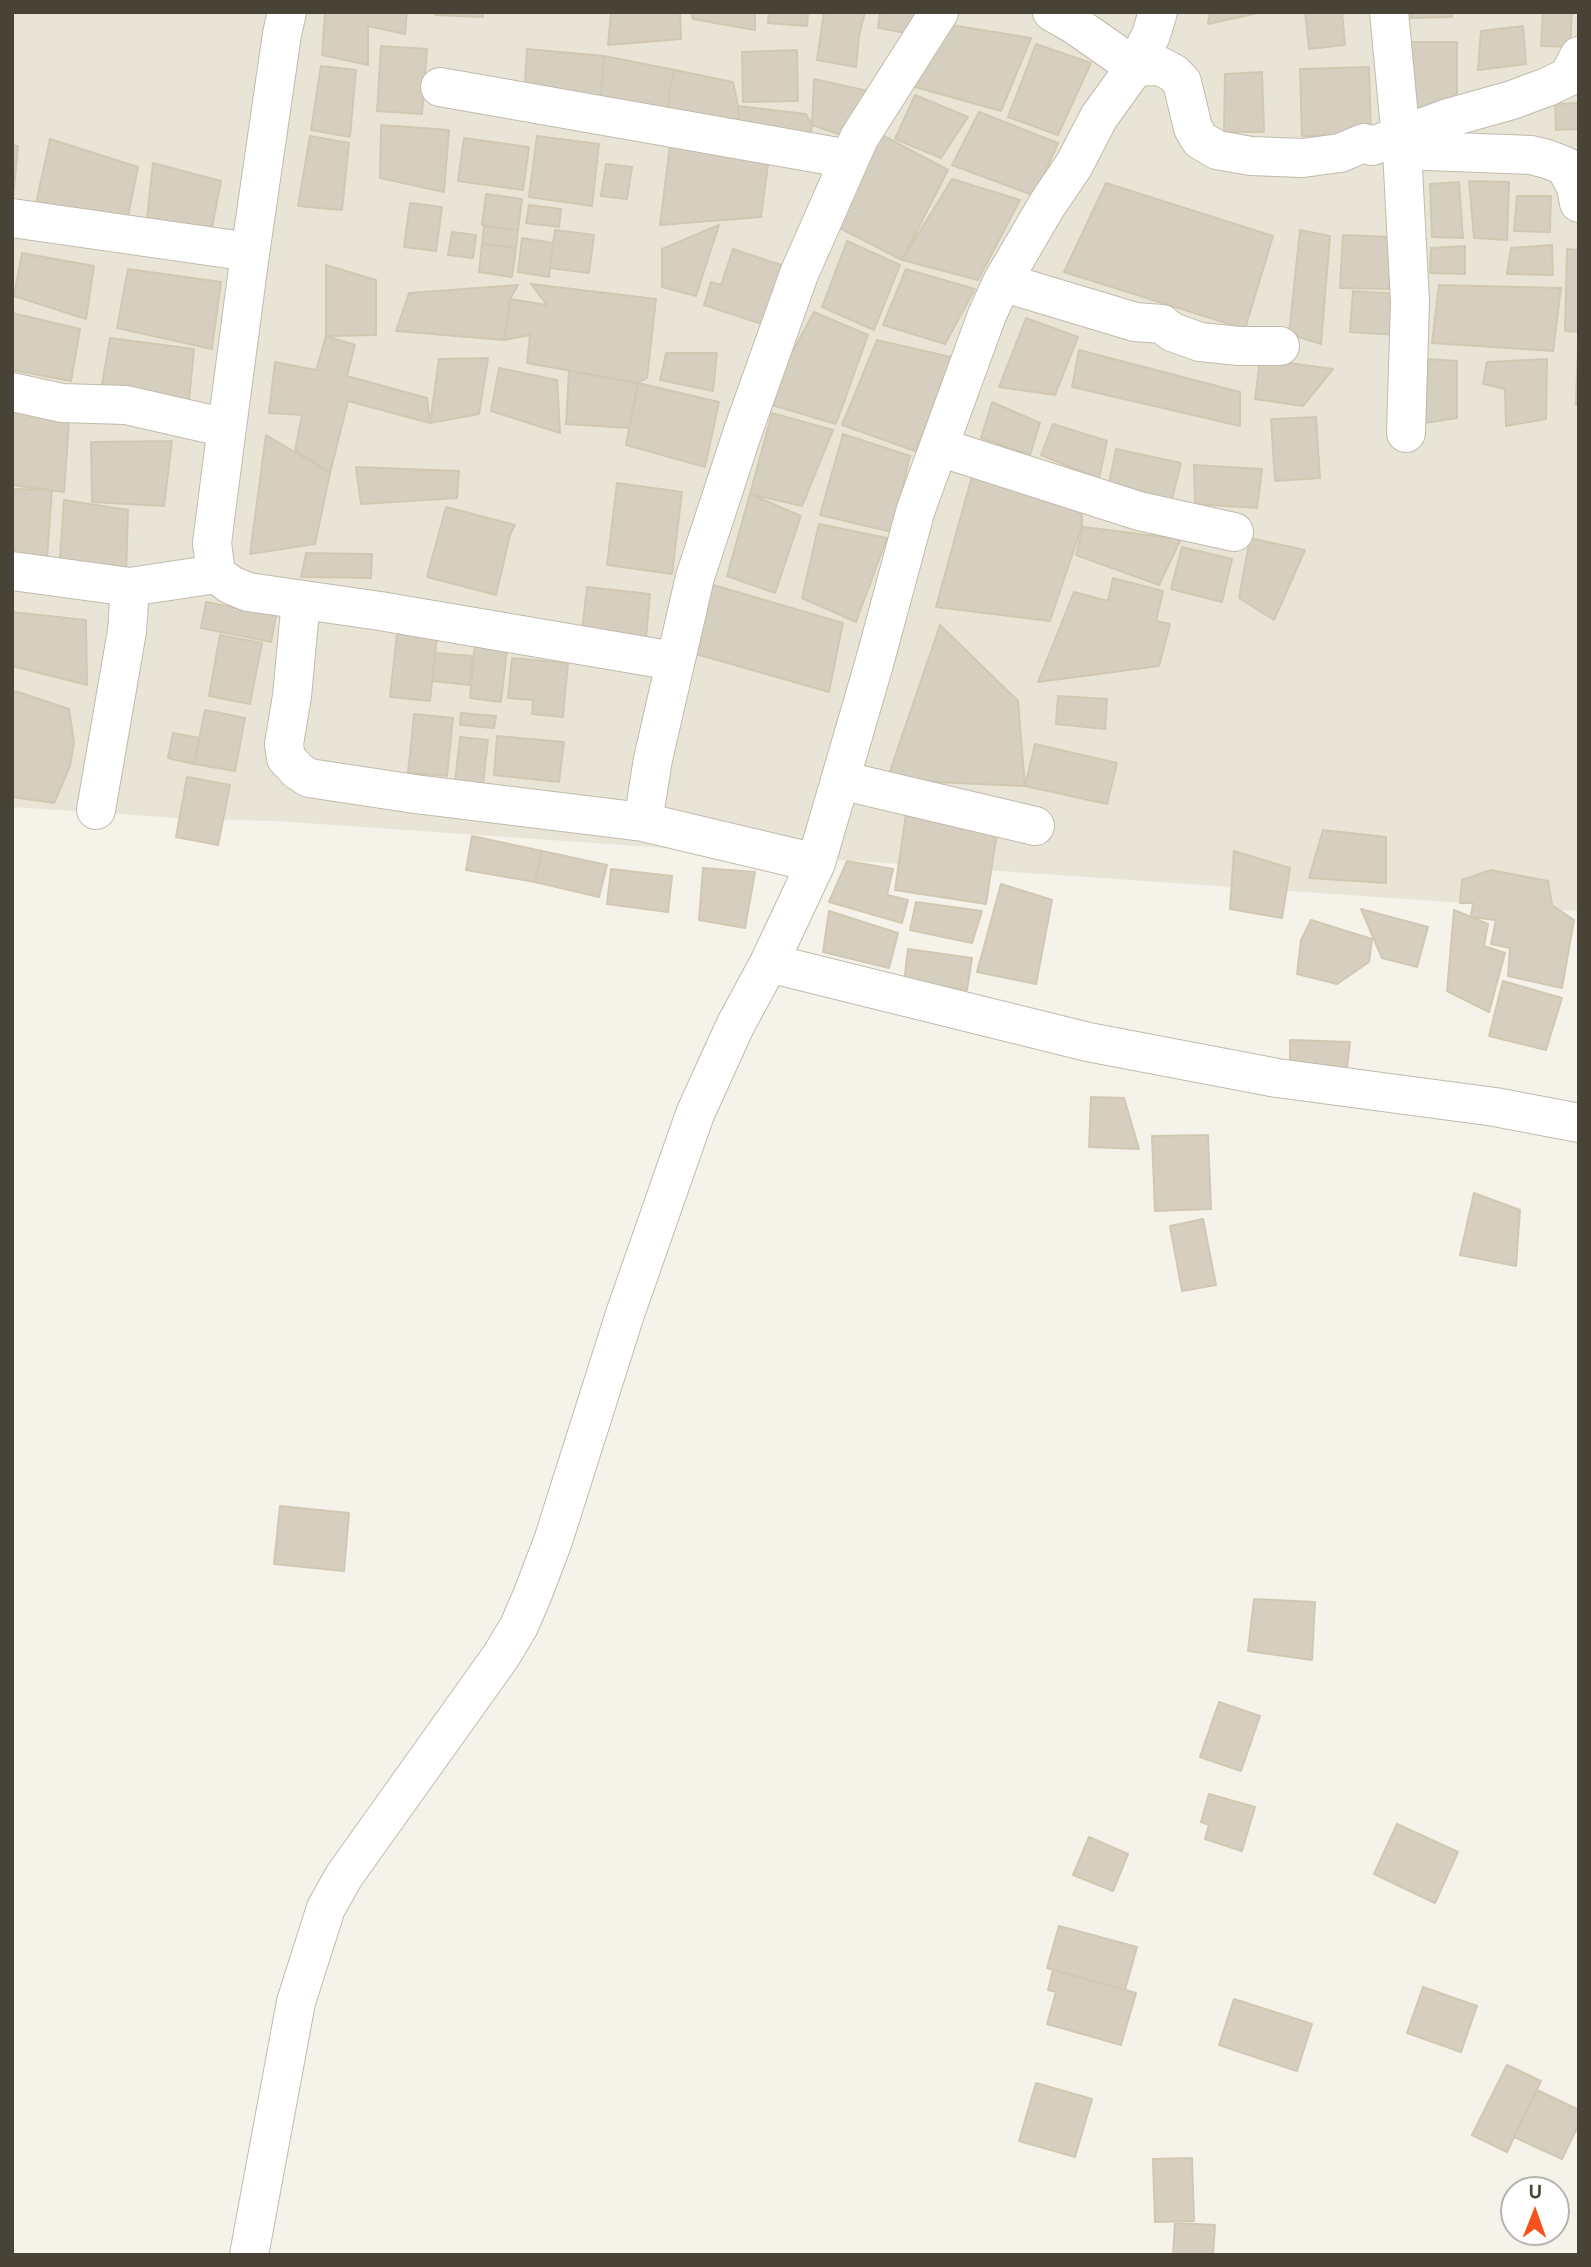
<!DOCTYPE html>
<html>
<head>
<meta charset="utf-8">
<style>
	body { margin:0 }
	#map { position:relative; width:1591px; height:2267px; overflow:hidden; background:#f4f2e9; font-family:Figtree,sans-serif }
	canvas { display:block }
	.frame { position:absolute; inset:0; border:14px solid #484337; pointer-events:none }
	.north { position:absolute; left:1500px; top:2176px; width:70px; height:70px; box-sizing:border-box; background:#fff; border:2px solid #b6b4af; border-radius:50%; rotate:1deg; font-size:19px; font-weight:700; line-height:28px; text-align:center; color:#484337 }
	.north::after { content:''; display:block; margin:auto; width:24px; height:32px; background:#f9511c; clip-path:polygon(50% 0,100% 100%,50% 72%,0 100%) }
</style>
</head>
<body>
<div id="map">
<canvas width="1591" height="2267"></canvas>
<div class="frame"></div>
<div class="north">U</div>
</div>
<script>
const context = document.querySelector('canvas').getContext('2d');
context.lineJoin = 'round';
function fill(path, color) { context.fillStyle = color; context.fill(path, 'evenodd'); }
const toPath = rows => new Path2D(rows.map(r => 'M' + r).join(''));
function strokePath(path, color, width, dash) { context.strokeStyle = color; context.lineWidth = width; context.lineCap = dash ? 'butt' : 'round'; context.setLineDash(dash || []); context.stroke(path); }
fill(toPath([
	[12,12,1579,12,1579,911,276,821,195,819,12,807]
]), '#e8e5d7');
const building = toPath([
	[325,12,407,12,405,34,368,26,368,65,322,55,325,12],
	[435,12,483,12,483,17,435,15,435,12],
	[611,12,680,12,681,39,608,45,611,12],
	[691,12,755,12,755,30,693,19,691,12],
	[769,12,808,12,807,26,768,23,769,12],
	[824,12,865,12,859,36,856,67,817,60,824,12],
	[880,12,923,12,912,34,878,28,880,12],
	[1210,12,1258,12,1258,13,1208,24,1210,12],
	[1305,12,1342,12,1345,45,1309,49,1305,12],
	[1411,12,1451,12,1452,17,1411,18,1411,12],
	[1543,12,1572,12,1570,47,1541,46,1543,12],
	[945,24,1031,38,1001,111,904,84,945,24],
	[1523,26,1526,64,1478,70,1481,31,1523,26],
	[1409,42,1457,42,1457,107,1408,120,1409,42],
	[1036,44,1091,63,1058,135,1008,117,1036,44],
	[381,46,427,49,422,114,377,111,381,46],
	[527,49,604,56,600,105,524,99,527,49],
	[797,50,798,101,743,102,742,52,797,50],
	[604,56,675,70,669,92,669,124,600,105,604,56],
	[321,66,356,70,350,137,311,130,321,66],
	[1369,67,1371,134,1302,136,1300,69,1369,67],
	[675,70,733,82,738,106,739,134,669,124,669,92,675,70],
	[1262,72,1264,132,1224,132,1225,74,1262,72],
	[814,79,868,91,856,140,812,125,814,79],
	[915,95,968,117,941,158,895,139,915,95],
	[1579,103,1579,129,1556,130,1555,104,1579,103],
	[738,106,806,114,812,125,809,150,739,134,738,106],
	[979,112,1058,143,1035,196,952,165,979,112],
	[381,125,449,130,444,192,380,178,381,125],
	[878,133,948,170,902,260,834,225,878,133],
	[310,136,349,143,342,210,298,206,310,136],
	[537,136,599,144,592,206,529,197,537,136],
	[671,137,770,149,761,217,660,225,671,137],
	[464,138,529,147,523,190,458,181,464,138],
	[50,139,138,167,126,226,34,213,50,139],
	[12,145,18,146,12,208,12,145],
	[153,163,221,181,211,232,147,218,153,163],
	[606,164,632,167,627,199,601,196,606,164],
	[952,179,1020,200,978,280,902,260,952,179],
	[1469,181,1509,182,1507,240,1474,238,1469,181],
	[1459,182,1463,238,1432,237,1430,184,1459,182],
	[1106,183,1273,236,1245,329,1064,272,1106,183],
	[486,194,522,199,518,230,482,225,486,194],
	[1517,196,1551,196,1550,232,1514,231,1517,196],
	[410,203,442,207,436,251,404,247,410,203],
	[529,205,561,209,559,227,526,223,529,205],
	[719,225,696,296,662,287,662,249,719,225],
	[484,226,518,230,516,248,482,244,484,226],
	[555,230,594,235,589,273,550,268,555,230],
	[1300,230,1330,236,1321,344,1289,334,1300,230],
	[452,232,476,235,473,258,448,255,452,232],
	[1343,235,1390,237,1389,289,1340,288,1343,235],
	[522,238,553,243,549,277,518,272,522,238],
	[847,241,900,265,874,330,822,307,847,241],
	[482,244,516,248,512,277,479,272,482,244],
	[1552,245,1553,275,1507,274,1511,248,1552,245],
	[1465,246,1465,274,1430,273,1431,248,1465,246],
	[733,249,787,267,768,326,704,305,711,282,721,285,733,249],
	[1567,249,1579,250,1579,332,1565,331,1567,249],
	[22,253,94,266,86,319,14,296,22,253],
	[326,265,376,280,376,335,326,336,326,265],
	[128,269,221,282,212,349,117,328,128,269],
	[906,269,975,289,945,344,883,325,906,269],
	[531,284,656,299,647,378,638,383,527,363,530,335,504,340,510,299,547,305,531,284],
	[518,285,510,299,504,340,396,331,409,293,518,285],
	[1439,285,1561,288,1553,351,1432,343,1439,285],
	[1353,291,1399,294,1396,335,1350,332,1353,291],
	[814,312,868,335,836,424,765,403,814,312],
	[12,313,80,329,71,381,12,370,12,313],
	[1026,318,1078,337,1055,395,999,387,1026,318],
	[326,336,355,345,347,376,427,398,430,423,348,401,330,473,295,450,302,415,269,413,275,362,316,370,326,336],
	[110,338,194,349,189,401,102,384,110,338],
	[877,340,955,358,915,451,842,425,877,340],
	[1578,341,1579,341,1579,405,1576,405,1578,341],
	[1079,350,1240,392,1240,426,1072,387,1079,350],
	[666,353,717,353,713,391,660,380,666,353],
	[488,358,479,414,430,423,439,359,488,358],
	[1260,359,1333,369,1303,406,1255,399,1260,359],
	[1428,359,1457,361,1457,418,1425,423,1428,359],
	[1547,359,1546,419,1506,426,1505,389,1483,384,1487,362,1547,359],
	[499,368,557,380,560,433,491,411,499,368],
	[569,371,638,383,629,428,566,424,569,371],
	[638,383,719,402,705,467,626,445,638,383],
	[992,402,1040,423,1030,455,981,438,992,402],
	[70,409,64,492,12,485,12,410,70,409],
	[772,413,833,430,802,506,750,494,772,413],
	[1316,417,1320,478,1275,481,1271,419,1316,417],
	[1053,424,1107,441,1099,479,1041,455,1053,424],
	[843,434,910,456,892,532,820,515,843,434],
	[266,435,330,473,315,544,250,554,266,435],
	[172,441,164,506,92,502,91,442,172,441],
	[1116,449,1181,463,1172,499,1108,488,1116,449],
	[1194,465,1262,469,1257,508,1195,504,1194,465],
	[356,467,459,471,457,498,361,504,356,467],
	[973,472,1081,497,1082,526,1050,621,936,607,973,472],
	[617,483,682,492,672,574,607,565,617,483],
	[12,489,52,490,47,558,12,556,12,489],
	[750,494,801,516,775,593,727,576,750,494],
	[64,500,128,510,126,579,59,572,64,500],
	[446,507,515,525,510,535,496,595,427,577,446,507],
	[819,524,887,538,856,622,802,598,819,524],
	[1083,527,1181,539,1159,585,1076,555,1083,527],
	[1250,538,1305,550,1274,620,1239,598,1250,538],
	[1182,547,1232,559,1222,602,1171,589,1182,547],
	[306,553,372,554,371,578,301,577,306,553],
	[1113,578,1163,591,1156,621,1170,624,1159,666,1038,682,1074,592,1108,601,1113,578],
	[710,584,843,623,829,692,696,654,710,584],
	[587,587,650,594,646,638,582,631,587,587],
	[206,602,276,616,271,642,201,628,206,602],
	[12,612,86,620,87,685,12,666,12,612],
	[398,624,438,627,430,701,390,697,398,624],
	[940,625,1018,701,1025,786,887,780,940,625],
	[220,635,262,643,250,704,209,696,220,635],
	[475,644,507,648,501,702,470,698,475,644],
	[435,653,472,656,469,685,432,681,435,653],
	[512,658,568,663,563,717,532,714,533,700,508,698,512,658],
	[15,691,69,709,74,742,70,766,54,803,12,797,12,697,15,691],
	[1058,696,1107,699,1105,729,1056,724,1058,696],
	[205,710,245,718,235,771,194,764,205,710],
	[461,713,496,716,494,728,460,725,461,713],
	[414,714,453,718,447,776,408,773,414,714],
	[173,733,200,738,194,764,168,758,173,733],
	[497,736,564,742,559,782,494,775,497,736],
	[460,737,488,740,483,785,455,782,460,737],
	[1035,744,1117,763,1107,804,1025,786,1035,744],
	[187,777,230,785,218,845,176,837,187,777],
	[907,807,999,820,986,904,895,890,907,807],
	[1323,830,1386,837,1386,883,1309,878,1323,830],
	[472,836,542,851,535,882,466,870,472,836],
	[542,851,607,865,599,897,535,882,542,851],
	[1234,851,1290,868,1282,918,1230,909,1234,851],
	[847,861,893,869,887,895,908,900,902,923,829,902,847,861],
	[703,868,755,872,745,928,699,920,703,868],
	[611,869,672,876,668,912,607,904,611,869],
	[1491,870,1548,881,1552,905,1574,920,1562,988,1508,976,1510,948,1491,944,1496,920,1471,917,1473,903,1460,903,1462,880,1491,870],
	[1001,884,1052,900,1036,984,977,972,1001,884],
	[916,902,982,911,972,943,910,930,916,902],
	[1361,909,1428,927,1417,967,1382,958,1361,909],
	[1454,910,1488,924,1484,946,1505,953,1489,1012,1447,991,1454,910],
	[829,911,898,933,889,968,823,952,829,911],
	[1311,920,1372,939,1369,962,1337,984,1297,974,1301,940,1311,920],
	[908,949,972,958,967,990,904,982,908,949],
	[1503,981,1562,998,1546,1050,1489,1036,1503,981],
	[1290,1040,1350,1042,1347,1068,1290,1063,1290,1040],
	[1091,1097,1124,1098,1139,1149,1089,1147,1091,1097],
	[1208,1135,1211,1209,1155,1211,1152,1136,1208,1135],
	[1474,1193,1520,1210,1516,1266,1460,1255,1474,1193],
	[1203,1219,1216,1285,1182,1291,1170,1226,1203,1219],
	[280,1506,349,1513,344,1571,274,1564,280,1506],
	[1254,1599,1315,1602,1312,1660,1248,1651,1254,1599],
	[1219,1702,1260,1716,1241,1771,1200,1757,1219,1702],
	[1209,1794,1255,1807,1242,1851,1205,1839,1209,1825,1201,1822,1209,1794],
	[1397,1824,1458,1852,1435,1903,1374,1874,1397,1824],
	[1089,1837,1128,1854,1113,1891,1073,1875,1089,1837],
	[1059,1926,1137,1947,1125,1990,1047,1968,1059,1926],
	[1053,1970,1136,1993,1121,2045,1047,2024,1056,1992,1048,1990,1053,1970],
	[1423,1987,1477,2006,1461,2052,1407,2033,1423,1987],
	[1234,1999,1312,2024,1297,2071,1219,2045,1234,1999],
	[1507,2065,1541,2081,1507,2152,1472,2135,1507,2065],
	[1036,2083,1092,2099,1075,2157,1019,2141,1036,2083],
	[1537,2090,1579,2110,1579,2124,1562,2159,1514,2137,1537,2090],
	[1192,2158,1194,2221,1155,2222,1153,2159,1192,2158],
	[1175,2223,1215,2225,1213,2255,1173,2255,1175,2223]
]);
fill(building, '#d6cfbf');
strokePath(building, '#d1c8b2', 2);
const street = toPath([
	[287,12,282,34,249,261,224,450,212,543,216,574,231,585,248,592,380,611,674,661],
	[1052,12,1075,25,1135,67,1160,66,1173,73,1182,82,1193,128,1200,140,1217,150,1251,156,1303,158,1340,153,1364,143,1372,146,1448,118,1512,100,1547,87,1568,77,1579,56],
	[1389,12,1402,150,1410,302,1406,433],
	[440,87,849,159],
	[1402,150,1531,155,1547,159,1565,166,1576,187,1579,203],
	[12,218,250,252],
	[1002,282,1135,322,1162,324,1172,332,1200,342,1239,346,1280,346],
	[12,392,62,403,126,405,227,428],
	[939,447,1139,511,1234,532],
	[12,571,130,587,216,574],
	[301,600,292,696,284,744,286,758,298,771,309,778,415,794,643,822],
	[840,780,1035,826],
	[96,810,127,631,130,587],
	[816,863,643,822,653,759,695,577,743,431,799,274,859,138,939,12],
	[769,963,1088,1042,1277,1078,1495,1107,1579,1123],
	[249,2255,296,2002,326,1908,344,1876,501,1656,519,1626,532,1596,553,1541,625,1314,695,1114,735,1026,769,963,816,863,874,664,916,509,987,315,1002,282,1047,205,1074,165,1099,117,1135,67,1151,35,1158,12]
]);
strokePath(street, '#c0bbac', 40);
strokePath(street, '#fff', 38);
</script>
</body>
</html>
